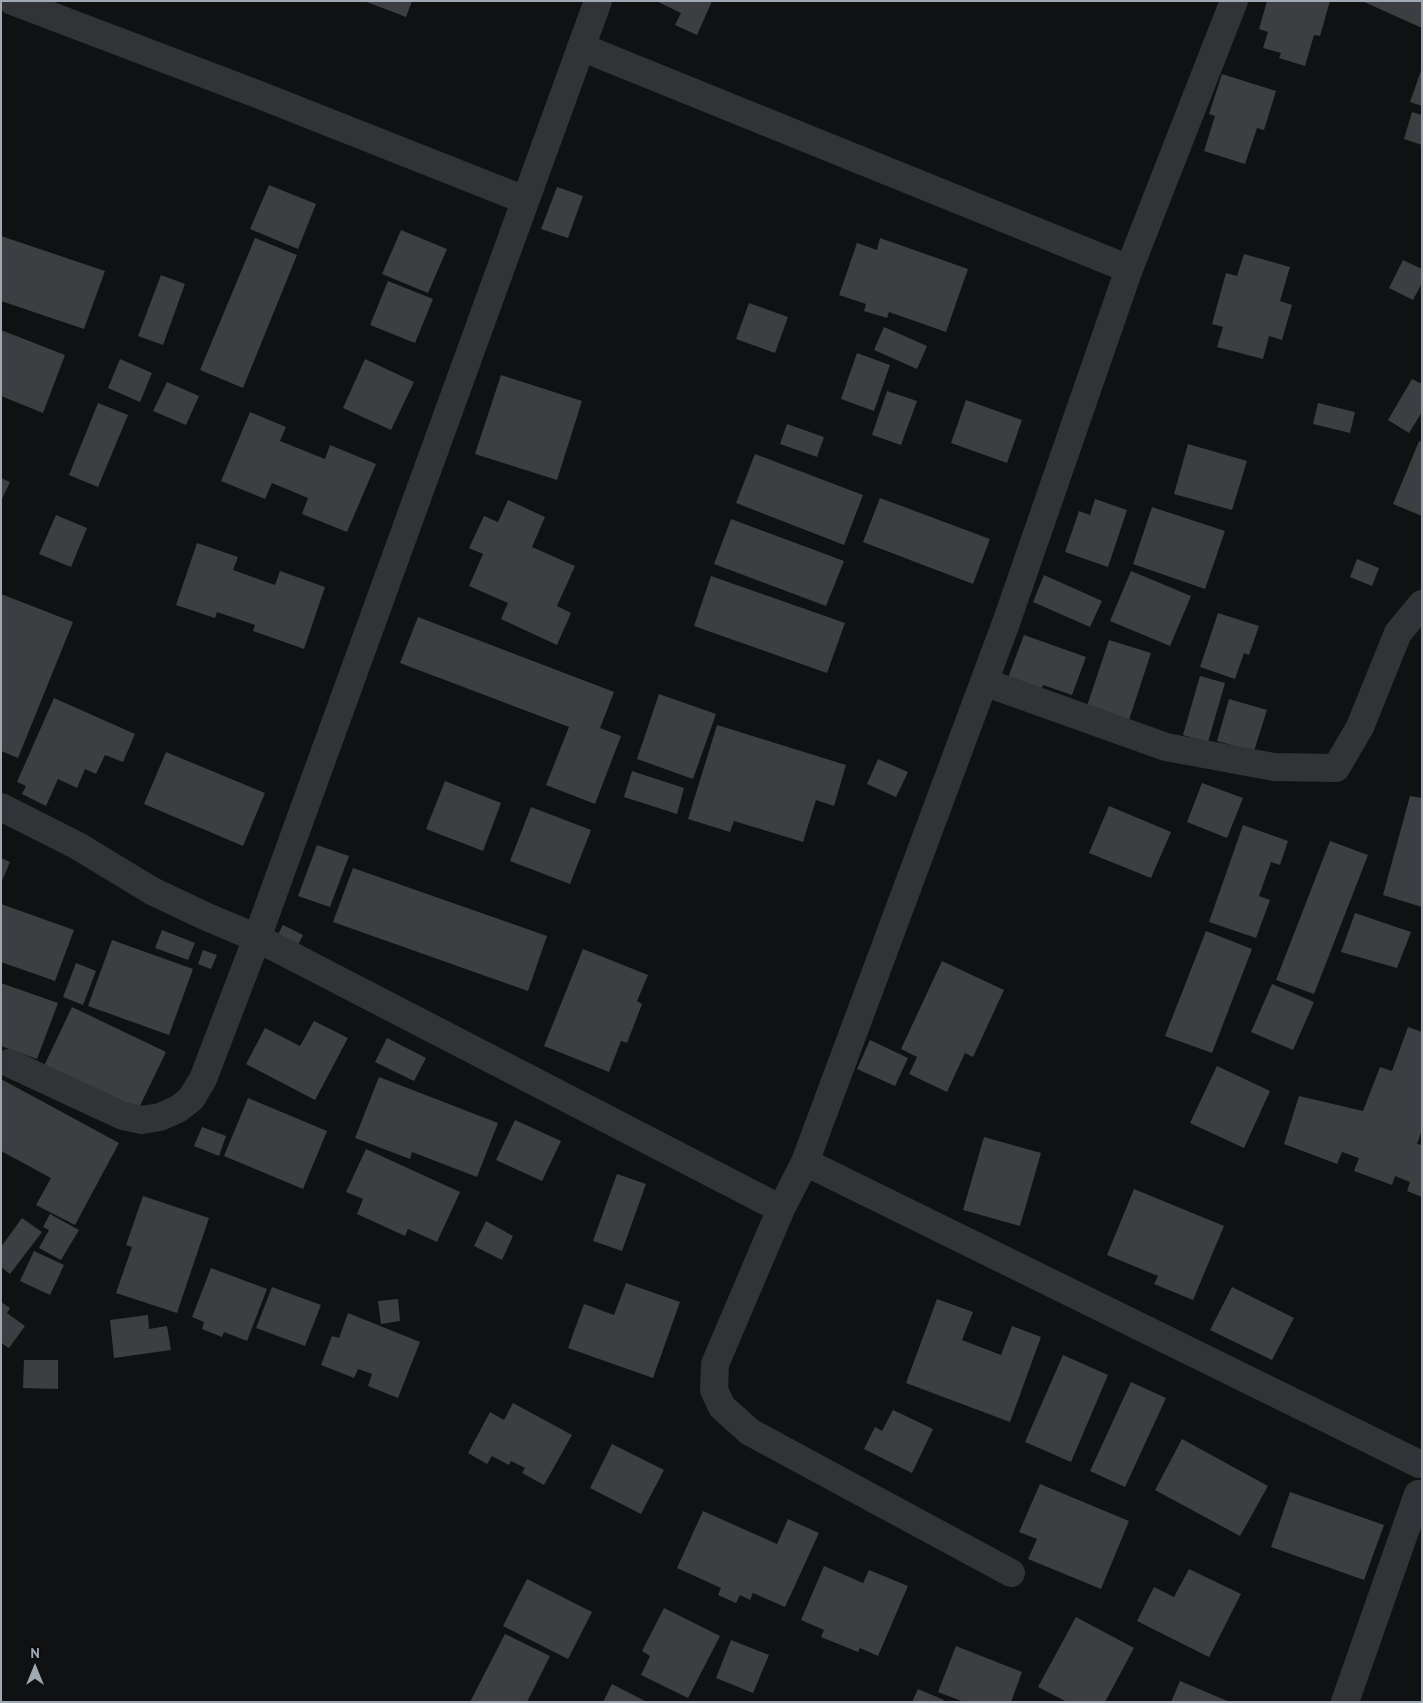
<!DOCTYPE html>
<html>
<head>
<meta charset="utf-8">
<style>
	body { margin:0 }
	#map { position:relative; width:1423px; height:1703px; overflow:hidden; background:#101112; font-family:"PT Sans",sans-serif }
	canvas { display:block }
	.frame { position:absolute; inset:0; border:2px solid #a0a8b4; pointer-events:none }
	.north { position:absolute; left:10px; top:1643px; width:50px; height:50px; -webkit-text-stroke:4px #0c0c0d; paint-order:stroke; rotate:0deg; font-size:14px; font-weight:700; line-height:20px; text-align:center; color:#a0a8b4 }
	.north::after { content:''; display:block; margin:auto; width:18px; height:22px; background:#a0a8b4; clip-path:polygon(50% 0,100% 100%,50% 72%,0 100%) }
</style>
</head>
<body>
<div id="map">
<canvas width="1423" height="1703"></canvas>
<div class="frame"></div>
<div class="north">N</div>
</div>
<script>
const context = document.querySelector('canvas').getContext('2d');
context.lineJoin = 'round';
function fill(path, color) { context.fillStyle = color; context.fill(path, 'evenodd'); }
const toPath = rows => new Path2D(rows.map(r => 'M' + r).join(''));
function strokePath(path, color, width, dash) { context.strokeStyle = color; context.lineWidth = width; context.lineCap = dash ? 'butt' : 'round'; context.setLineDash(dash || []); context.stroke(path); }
fill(toPath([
	[364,1,412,1,406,17],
	[656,1,712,1,697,35,675,25,681,13],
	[1267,1,1330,1,1320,36,1314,35,1305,66,1279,58,1281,53,1263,48,1268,32,1259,29],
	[1362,1,1422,1,1422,28],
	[1422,68,1422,106,1410,102],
	[1222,74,1276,91,1264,130,1257,128,1245,164,1204,151,1215,116,1209,114],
	[1412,112,1422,115,1422,145,1404,139],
	[269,185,316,204,298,249,250,229],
	[557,187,583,196,568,238,541,229],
	[401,230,447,249,428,293,382,274],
	[1,236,105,271,84,329,1,301],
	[255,238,297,255,243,388,200,370],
	[880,238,968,269,946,332,889,312,887,318,864,311,866,304,839,295,857,243,877,250],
	[1244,254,1290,267,1280,301,1292,305,1282,340,1269,336,1263,359,1217,347,1223,327,1212,324,1226,273,1237,276],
	[1403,260,1422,269,1422,283,1413,300,1389,288],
	[161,275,185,284,163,345,138,336],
	[388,281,433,299,415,343,370,325],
	[749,303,788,317,775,353,736,339],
	[884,327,927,346,917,369,874,350],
	[1,330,65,355,43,413,1,396],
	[857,353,890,365,874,411,841,399],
	[120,359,152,373,140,402,108,388],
	[365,359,414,382,391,430,343,408],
	[501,375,582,401,557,480,475,454],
	[1412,379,1422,384,1422,412,1409,433,1388,420],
	[167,382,199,396,186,425,153,411],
	[887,391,917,401,901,445,872,435],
	[966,400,1022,420,1007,463,951,443],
	[98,403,128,415,98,487,69,475],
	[1318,403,1355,412,1350,433,1313,424],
	[250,412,286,427,280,441,325,459,330,445,376,464,347,532,302,514,308,498,272,483,265,499,221,481],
	[787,424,824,437,817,457,780,444],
	[1419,441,1422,442,1422,516,1393,504],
	[1188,444,1247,461,1232,510,1174,494],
	[755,454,863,495,844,545,736,503],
	[1,478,10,482,1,501],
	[880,498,990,539,973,584,863,542],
	[1095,499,1127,510,1108,567,1065,552,1079,511,1090,515],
	[508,500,545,517,532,547,575,566,557,606,571,613,557,645,501,619,508,603,469,586,483,554,469,548,484,516,498,522],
	[1152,507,1225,531,1205,589,1133,564],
	[56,515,87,528,71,567,39,554],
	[731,519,844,561,826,606,714,564],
	[197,543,238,557,233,570,275,585,280,571,325,587,304,649,253,631,255,625,217,612,215,618,176,605],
	[1357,559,1379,568,1372,586,1350,577],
	[1131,571,1191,596,1170,646,1110,621],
	[1044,575,1102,601,1090,627,1033,602],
	[711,576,845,623,827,673,694,626],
	[1,594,73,622,18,758,1,751],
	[1218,613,1259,626,1249,655,1244,653,1235,679,1200,667],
	[418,617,614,692,600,728,621,736,595,804,546,785,569,727,400,663],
	[1024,635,1086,657,1072,695,1043,685,1040,695,1006,683],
	[1109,640,1151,653,1128,723,1086,709],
	[1200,676,1225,683,1208,742,1183,735],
	[659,694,716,714,693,779,637,759],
	[54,698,135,734,123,762,105,755,96,774,85,769,77,788,58,779,46,806,22,794,26,786,17,782],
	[1229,699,1267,710,1254,751,1217,741],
	[717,725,846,765,834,806,816,800,803,842,734,821,730,832,688,819],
	[166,752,265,793,243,846,144,804],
	[878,759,908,772,896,797,867,784],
	[632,771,684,788,677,814,624,797],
	[445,781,501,803,483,851,426,829],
	[1202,783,1243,798,1227,838,1187,822],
	[1410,796,1422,798,1422,907,1383,895],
	[1109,806,1171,832,1151,878,1089,853],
	[531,807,591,830,570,884,510,861],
	[1243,825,1288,841,1280,865,1271,862,1259,896,1270,900,1256,938,1209,922],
	[1330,841,1368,855,1314,994,1276,980],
	[317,845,349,856,330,907,298,896],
	[1,858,10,862,1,883],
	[353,868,547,936,528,991,333,922],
	[1,904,74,930,55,981,1,962],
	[1355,913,1411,932,1397,968,1341,952],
	[283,925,303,935,295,951,275,940],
	[162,930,195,943,188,960,155,948],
	[1206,931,1252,949,1212,1053,1165,1036],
	[112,940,193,969,169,1035,88,1006],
	[583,949,648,975,637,1001,642,1004,627,1043,621,1041,609,1072,544,1046],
	[203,950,217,955,211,969,198,964],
	[942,961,1004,990,973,1057,965,1053,947,1092,909,1074,917,1057,901,1049],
	[76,963,96,971,83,1005,63,997],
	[1,983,58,1003,37,1059,1,1046],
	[1272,984,1314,1002,1293,1050,1251,1032],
	[72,1007,166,1052,137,1112,43,1068],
	[314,1021,348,1038,315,1100,246,1064,265,1028,300,1046],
	[1408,1027,1422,1032,1422,1130,1417,1144,1422,1145,1422,1197,1407,1191,1410,1182,1395,1176,1392,1185,1354,1171,1359,1158,1342,1152,1337,1164,1284,1144,1299,1096,1363,1111,1380,1067,1392,1071],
	[387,1038,426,1058,414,1081,375,1062],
	[870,1040,908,1058,895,1086,857,1069],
	[1217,1066,1270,1091,1244,1148,1190,1123],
	[379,1077,498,1123,477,1177,412,1152,410,1159,355,1138],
	[1,1079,119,1143,75,1225,36,1205,51,1178,1,1151],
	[248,1098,327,1131,303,1189,224,1156],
	[515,1120,561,1141,542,1181,496,1160],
	[202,1127,226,1136,219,1156,194,1146],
	[984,1137,1041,1153,1020,1226,963,1210],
	[366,1149,460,1192,437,1242,408,1229,405,1236,357,1214,363,1199,346,1192],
	[617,1174,646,1184,622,1251,593,1241],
	[1134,1189,1224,1226,1193,1300,1154,1284,1158,1276,1107,1255],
	[143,1196,209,1218,177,1313,116,1293,132,1247,126,1245],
	[50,1214,79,1230,61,1260,39,1248,49,1230,43,1227],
	[22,1218,42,1232,10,1274,1,1267,1,1247],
	[486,1221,513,1236,502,1260,474,1246],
	[34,1251,64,1265,50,1295,20,1281],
	[211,1268,267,1289,247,1341,224,1332,222,1337,202,1329,204,1322,192,1317],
	[626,1283,680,1302,653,1378,568,1348,584,1304,614,1315],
	[272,1287,321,1305,305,1346,256,1328],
	[1232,1287,1294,1318,1272,1360,1210,1330],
	[398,1299,400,1321,381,1324,378,1301],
	[937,1299,973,1312,962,1340,1001,1355,1012,1326,1041,1337,1010,1422,906,1383],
	[1,1302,10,1308,7,1313,25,1326,9,1348,1,1343],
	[348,1313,420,1342,398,1398,368,1386,372,1374,358,1369,354,1378,321,1365,332,1336,339,1338],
	[148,1315,149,1329,167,1326,171,1350,114,1358,110,1320],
	[1063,1355,1108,1375,1071,1462,1025,1442],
	[24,1360,58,1360,58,1389,23,1388],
	[1131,1382,1166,1398,1125,1487,1090,1471],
	[513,1403,572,1435,544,1485,522,1473,525,1468,511,1461,509,1465,492,1456,487,1464,468,1453,490,1412,504,1420],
	[893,1410,933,1429,912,1473,864,1449,875,1427,882,1431],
	[1182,1439,1268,1486,1240,1536,1155,1490],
	[612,1444,664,1470,641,1514,590,1488],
	[1040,1484,1129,1521,1101,1589,1028,1559,1037,1539,1019,1532],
	[1290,1492,1384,1525,1364,1580,1271,1547],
	[703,1511,777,1544,788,1519,819,1533,785,1607,753,1593,750,1600,740,1595,736,1603,718,1595,721,1588,677,1568],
	[824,1566,863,1583,869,1570,908,1586,878,1656,860,1648,858,1652,821,1637,824,1630,801,1620],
	[1189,1569,1241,1594,1209,1657,1137,1621,1154,1587,1174,1597],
	[527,1579,592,1612,568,1659,503,1626],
	[664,1608,720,1636,688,1698,641,1675,650,1656,642,1651],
	[1076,1617,1134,1648,1105,1702,1067,1702,1038,1687],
	[505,1634,550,1656,527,1702,470,1702],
	[731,1640,769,1655,753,1693,716,1678],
	[956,1646,1022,1672,1011,1702,964,1702,938,1692],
	[1180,1681,1230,1702,1171,1702],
	[612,1684,647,1702,603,1702],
	[918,1689,944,1700,943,1702,912,1702]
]), '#3c3e42');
strokePath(toPath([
	[12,1,257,94,525,200],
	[581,47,1129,269],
	[984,682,1166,747,1274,767,1336,768,1360,727,1398,633,1422,604],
	[1,807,78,846,152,891,207,917,257,938,781,1209],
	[9,1063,123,1116,142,1120,160,1117,178,1109,191,1099,203,1079,257,938,598,1],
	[805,1162,1419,1464],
	[1011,1573,750,1432,722,1407,714,1390,715,1364,781,1209,805,1162,1006,623,1129,269,1234,1],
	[1345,1702,1418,1494]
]), '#313337', 28);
</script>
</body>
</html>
